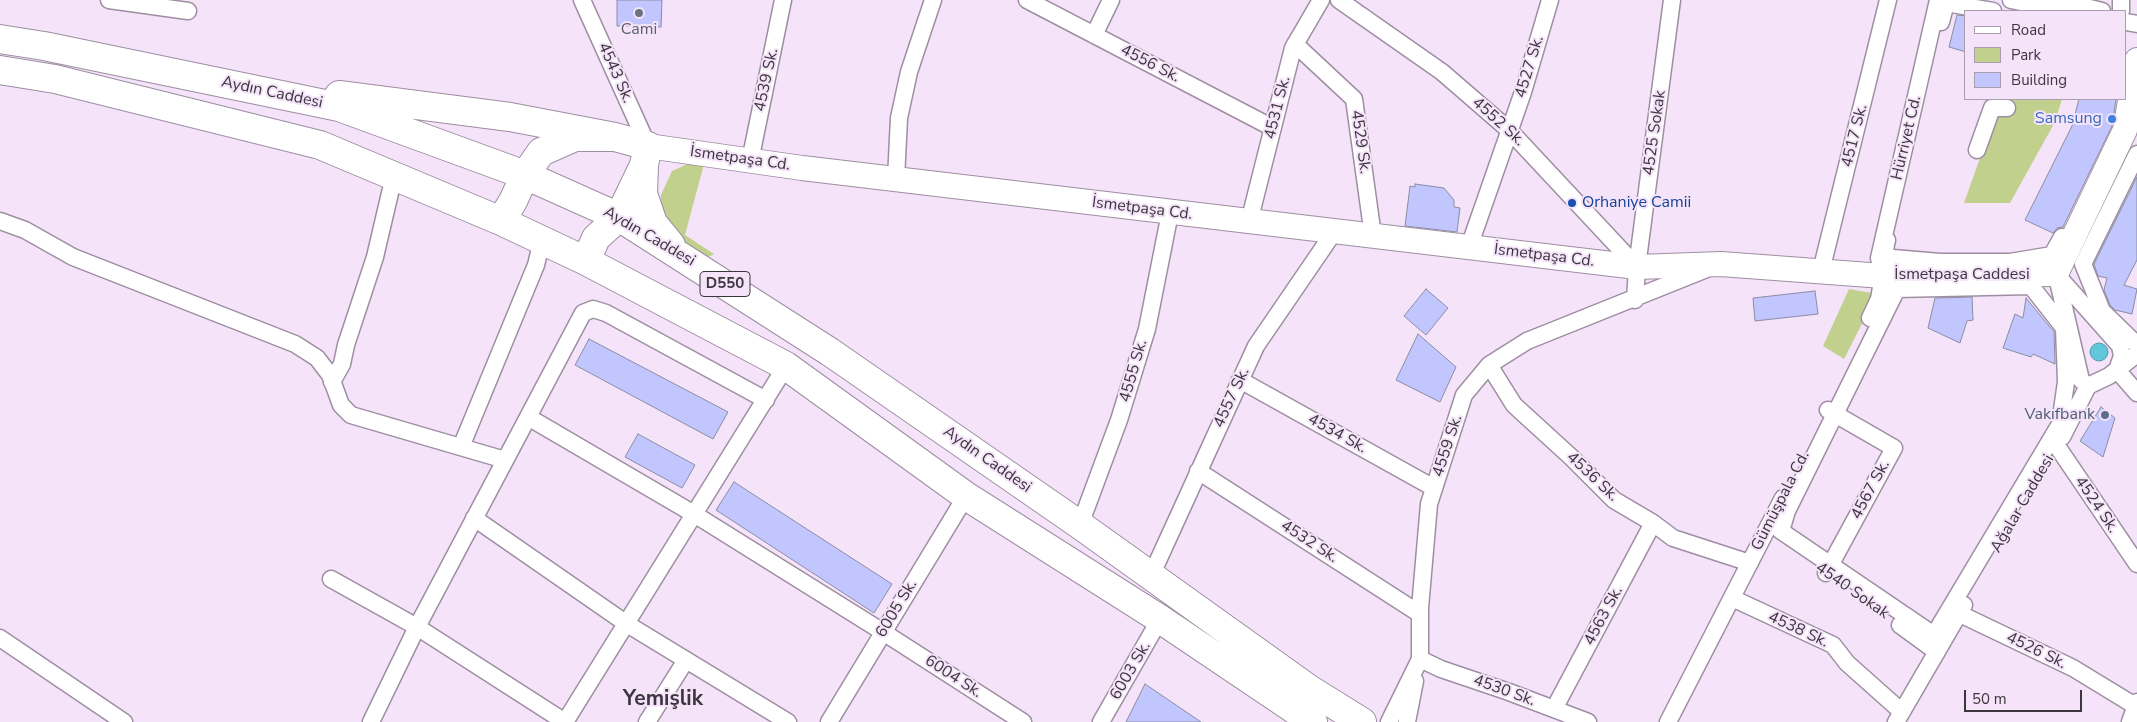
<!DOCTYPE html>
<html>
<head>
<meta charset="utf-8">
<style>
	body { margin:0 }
	#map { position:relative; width:2137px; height:722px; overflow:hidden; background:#f5e4f9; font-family:"Nunito Sans",sans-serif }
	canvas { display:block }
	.legend { position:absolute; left:1964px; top:10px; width:162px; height:90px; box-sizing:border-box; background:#f5e4f9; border:1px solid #ab9eae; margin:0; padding:6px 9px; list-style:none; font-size:15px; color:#3c363e }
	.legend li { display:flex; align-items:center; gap:10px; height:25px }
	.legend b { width:25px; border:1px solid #ab9eae }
	.scale { position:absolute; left:1964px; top:690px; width:118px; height:22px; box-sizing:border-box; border:2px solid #3c363e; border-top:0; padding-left:6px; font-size:15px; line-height:18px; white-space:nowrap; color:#3c363e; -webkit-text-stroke:4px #f5e4f9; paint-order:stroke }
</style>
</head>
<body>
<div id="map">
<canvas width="2137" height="722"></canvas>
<ul class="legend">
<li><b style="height:6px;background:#fff"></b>Road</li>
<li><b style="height:14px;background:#c2d08d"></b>Park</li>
<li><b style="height:14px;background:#c2c6ff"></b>Building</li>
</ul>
<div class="scale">50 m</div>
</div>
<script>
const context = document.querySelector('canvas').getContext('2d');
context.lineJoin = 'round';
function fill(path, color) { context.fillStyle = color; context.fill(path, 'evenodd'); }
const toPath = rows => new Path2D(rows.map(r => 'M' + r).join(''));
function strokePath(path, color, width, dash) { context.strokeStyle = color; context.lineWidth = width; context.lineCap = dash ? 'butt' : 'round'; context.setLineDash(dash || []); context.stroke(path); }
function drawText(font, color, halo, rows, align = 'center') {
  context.font = font + ' "Nunito Sans",sans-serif'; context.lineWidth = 4; context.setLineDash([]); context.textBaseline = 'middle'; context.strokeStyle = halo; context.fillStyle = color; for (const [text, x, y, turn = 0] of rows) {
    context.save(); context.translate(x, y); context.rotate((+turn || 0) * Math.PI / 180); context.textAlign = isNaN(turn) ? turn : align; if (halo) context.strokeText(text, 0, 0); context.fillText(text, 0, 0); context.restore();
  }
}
fill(toPath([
	[1994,99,2062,99,2055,122,2010,203,1964,203,1980,158],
	[690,163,704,164,685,235,714,254,708,257,679,239,661,215,661,195,672,171],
	[1849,289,1872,293,1873,302,1844,359,1823,346]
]), '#c2d08d');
const water = toPath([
	'2090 352a9 9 0 1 1 18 0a9 9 0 1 1-18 0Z'
]);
fill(water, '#60c7db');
strokePath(water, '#559cac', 1);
const building = toPath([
	[617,0,662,0,661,27,617,26,617,0],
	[1957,15,1966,16,1966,52,1949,47,1957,15],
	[2079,99,2116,99,2112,126,2063,227,2057,228,2053,233,2025,220,2072,126,2079,99],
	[2137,177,2137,260,2124,285,2137,289,2132,314,2115,310,2110,305,2104,290,2107,278,2098,276,2094,264,2137,177],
	[1415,184,1444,188,1454,200,1454,207,1460,208,1457,232,1405,226,1410,186,1415,187,1415,184],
	[1426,289,1448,308,1426,335,1404,316,1426,289],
	[1815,291,1818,314,1755,321,1753,298,1815,291],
	[1972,297,1973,320,1967,321,1960,343,1928,328,1935,298,1972,297],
	[2026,298,2054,332,2055,364,2033,354,2031,357,2003,348,2015,314,2023,318,2026,298],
	[1418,334,1456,367,1440,402,1396,380,1418,334],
	[589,339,728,412,713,439,575,365,589,339],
	[2101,407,2115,418,2103,457,2080,441,2101,407],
	[638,434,695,465,682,488,625,457,638,434],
	[734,482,892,584,874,613,716,510,734,482],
	[1145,684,1201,722,1126,722,1145,684]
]);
fill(building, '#c2c6ff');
strokePath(building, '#8a8ca2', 1);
const street = toPath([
	[109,0,188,11],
	[582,0,648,146],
	[1027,0,1273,128],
	[1339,0,1442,72,1509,130,1637,267],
	[2011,0,2064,11],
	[2057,0,2102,11],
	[2121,11,2121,0],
	[1941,22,1946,3,1993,11],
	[2126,22,2137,24],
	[1094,35,1111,0],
	[1295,44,1354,99,1373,236],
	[1977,150,1992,108,2007,108],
	[2137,154,2083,264,2102,311,2137,345],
	[750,161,783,0],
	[896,179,899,118,909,72,933,0],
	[0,221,25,230,73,257,295,344,317,358,330,375,341,405,351,415,505,460],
	[1249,222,1293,48,1321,0],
	[1887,240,1884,254,1893,258,1940,262,2010,262,2052,255,2062,237],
	[1469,247,1523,92,1550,0],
	[1821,271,1888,0],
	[2056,274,2120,346,2122,356,2117,370],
	[2057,277,2081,380,2088,386],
	[2031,286,2064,328,2066,382,2060,424,1934,635,1781,531,1787,511,1897,289,2031,286],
	[1635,300,1637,267,1672,0],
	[1870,318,1879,299,1883,276,1879,258,1938,0],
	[1489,365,1514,405,1571,457,1614,500,1653,523,1673,538,1750,563],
	[2117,370,2137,393],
	[1240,380,1434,488],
	[332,382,342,364,346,345,375,257,394,176],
	[2088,386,2109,376,2137,354],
	[528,417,694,514,883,632,1023,722],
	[2062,437,2088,386],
	[2057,446,2137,564],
	[461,447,536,265,542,240],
	[1198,471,1420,614],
	[474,518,627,624,788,722],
	[1080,525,1119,420,1147,329,1170,213],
	[1826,573,1894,448,1828,410],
	[1151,576,1256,346,1334,232],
	[331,579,417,627,565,722],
	[1732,598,1833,645,1847,663,1902,712],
	[1960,614,2073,668,2137,707],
	[1900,625,1937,652],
	[0,638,124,722],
	[1420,659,1441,669,1509,692,1588,722],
	[1554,709,1653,523],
	[371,722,417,627,583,313,593,309,606,313,766,400],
	[565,722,786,366],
	[647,722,686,660],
	[829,722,966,496],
	[1101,722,1160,619],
	[1389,722,1420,659,1420,608,1429,504,1464,395,1489,365,1527,341,1709,268],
	[1407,722,1415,681],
	[1668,722,1783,498],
	[1896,722,1964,605],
	[2130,722,2137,702]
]);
const secondary = toPath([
	[648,146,802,168,1637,267,1721,264,1883,276,2056,274,2125,130,2137,60]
]);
const highway = toPath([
	[0,39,44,46,339,107,525,175,619,217,830,352,1080,525,1309,689,1362,722],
	[0,70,55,79,320,145,501,221,586,261,786,366,966,496,1160,619,1313,722],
	[339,95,510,117,615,137],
	[644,166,643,194,653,223,671,245],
	[501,221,513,201,525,175,541,152,575,137,615,137,648,146,644,165,619,217,596,238,586,261]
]);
strokePath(street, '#9e8ea2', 19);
strokePath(secondary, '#9e8ea2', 26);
strokePath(highway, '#9e8ea2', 30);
strokePath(street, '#fff', 16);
strokePath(secondary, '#fff', 24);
strokePath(highway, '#fff', 28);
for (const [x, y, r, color] of [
	[639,13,5,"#6b7280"],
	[2112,119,5,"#3f7fe0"],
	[1572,203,5,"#1a4fb4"],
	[2105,415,5,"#5c6f8a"]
]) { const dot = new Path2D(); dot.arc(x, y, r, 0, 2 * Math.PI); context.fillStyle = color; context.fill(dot); strokePath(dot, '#f5e4f9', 2); }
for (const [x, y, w] of [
	[725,284,50]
]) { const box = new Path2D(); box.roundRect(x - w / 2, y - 12.5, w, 25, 4); context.fillStyle = '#f5e4f9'; context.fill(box); strokePath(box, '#3c363e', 1); }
drawText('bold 15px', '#3c363e', null, [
	["D550",725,284]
]);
drawText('16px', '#5b616d', '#f5e4f9', [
	["Cami",639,30]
]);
drawText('16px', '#3c363e', '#f5e4f9', [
	["4556 Sk.",1150,64,27],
	["4527 Sk.",1530,67,-73],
	["4543 Sk.",615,73,66],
	["4539 Sk.",767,80,-78],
	["Aydın Caddesi",272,93,12],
	["4531 Sk.",1278,108,-76],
	["4552 Sk.",1498,122,42],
	["4525 Sokak",1655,133,-82],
	["4517 Sk.",1855,136,-76],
	["Hürriyet Cd.",1907,138,-77],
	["4529 Sk.",1360,142,82],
	["İsmetpaşa Cd.",740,159,8],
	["İsmetpaşa Cd.",1142,209,7],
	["Aydın Caddesi",649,237,30],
	["İsmetpaşa Cd.",1544,256,7],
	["İsmetpaşa Caddesi",1962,275],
	["4555 Sk.",1134,371,-74],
	["4557 Sk.",1232,398,-65],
	["4534 Sk.",1337,434,29],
	["4559 Sk.",1448,446,-72],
	["Aydın Caddesi",987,460,35],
	["4536 Sk.",1592,477,43],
	["4567 Sk.",1871,490,-62],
	["Gümüşpala Cd.",1781,501,-63],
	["Ağalar Caddesi",2023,504,-60],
	["4524 Sk.",2096,505,56],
	["4532 Sk.",1309,542,33],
	["4540 Sokak",1852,591,35],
	["6005 Sk.",897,609,-59],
	["4563 Sk.",1604,616,-62],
	["4538 Sk.",1798,630,25],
	["4526 Sk.",2036,651,26],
	["6003 Sk.",1131,671,-60],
	["6004 Sk.",953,677,33],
	["4530 Sk.",1504,691,20]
]);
drawText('16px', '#366cbe', '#f5e4f9', [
	["Samsung",2102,119]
], 'right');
drawText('16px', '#164399', '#f5e4f9', [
	["Orhaniye Camii",1582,203]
], 'left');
drawText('16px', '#4e5e75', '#f5e4f9', [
	["Vakıfbank",2095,415]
], 'right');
drawText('bold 21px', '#3c363e', '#f5e4f9', [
	["Yemişlik",663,700]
]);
</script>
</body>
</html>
